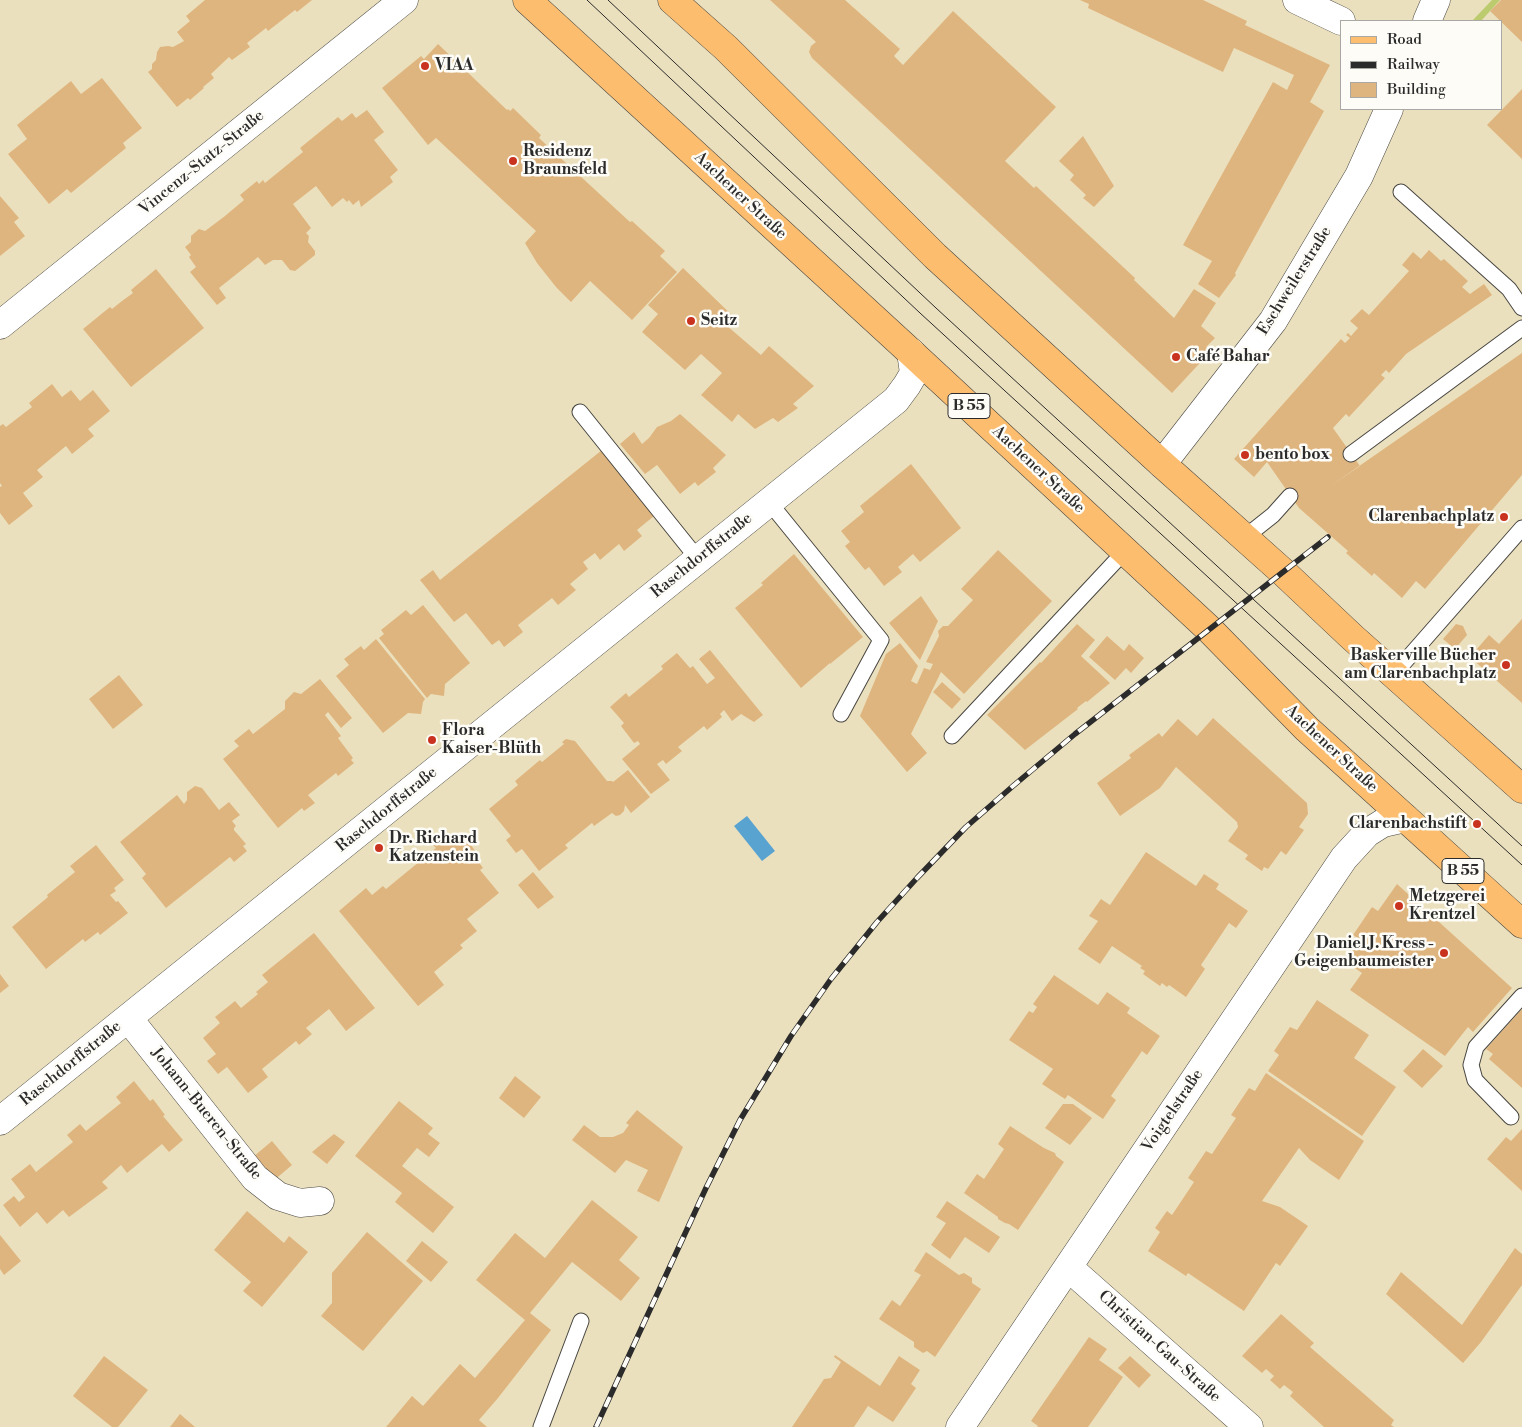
<!DOCTYPE html>
<html>
<head>
<meta charset="utf-8">
<style>
	body { margin:0 }
	#map { position:relative; width:1522px; height:1427px; overflow:hidden; background:#ebe0bd; font-family:"Libre Bodoni",serif }
	canvas { display:block }
	.legend { position:absolute; left:1340px; top:20px; width:162px; height:90px; box-sizing:border-box; background:#fdfcf7; border:1px solid #a9a8a5; margin:0; padding:6px 9px; list-style:none; font-size:15px; color:#2b2b2b }
	.legend li { display:flex; align-items:center; gap:10px; height:25px }
	.legend b { width:25px; border:1px solid #a9a8a5 }
</style>
</head>
<body>
<div id="map">
<canvas width="1522" height="1427"></canvas>
<ul class="legend">
<li><b style="height:6px;background:#fcbd6f"></b>Road</li>
<li><b style="height:6px;background:#2b2b2b"></b>Railway</li>
<li><b style="height:14px;background:#dfb57f"></b>Building</li>
</ul>
</div>
<script>
const context = document.querySelector('canvas').getContext('2d');
context.lineJoin = 'round';
function fill(path, color) { context.fillStyle = color; context.fill(path, 'evenodd'); }
const toPath = rows => new Path2D(rows.map(r => 'M' + r).join(''));
function strokePath(path, color, width, dash) { context.strokeStyle = color; context.lineWidth = width; context.lineCap = dash ? 'butt' : 'round'; context.setLineDash(dash || []); context.stroke(path); }
function drawText(font, color, halo, rows, align = 'center') {
  context.font = font + ' "Libre Bodoni",serif'; context.lineWidth = 5; context.setLineDash([]); context.textBaseline = 'middle'; context.strokeStyle = halo; context.fillStyle = color; for (const [text, x, y, turn = 0] of rows) {
    context.save(); context.translate(x, y); context.rotate((+turn || 0) * Math.PI / 180); context.textAlign = isNaN(turn) ? turn : align; if (halo) context.strokeText(text, 0, 0); context.fillText(text, 0, 0); context.restore();
  }
}
fill(toPath([
	[1492,0,1500,0,1481,21,1472,21]
]), '#bbcb6e');
fill(toPath([
	[747,816,775,851,762,861,734,826]
]), '#59a3d1');
fill(toPath([
	[205,0,312,0,297,12,295,10,268,31,266,28,247,43,250,47,232,60,229,57,211,74,214,78,203,87,204,88,190,100,188,98,177,107,148,72,152,69,152,64,156,60,157,52,160,47,168,46,173,47,184,41,177,32,190,21,186,16],
	[770,0,845,0,900,49,894,56,903,65,953,11,1056,107,1005,161,1034,188,1036,186,1135,278,1134,280,1174,318,1194,289,1216,303,1201,326,1215,338,1206,347,1211,351,1172,393,812,58,809,52,811,46,816,42],
	[1080,0,1203,0,1247,21,1245,25,1330,65,1310,102,1324,111,1235,273,1236,275,1219,298,1198,284,1212,261,1183,245,1273,82,1287,90,1294,75,1234,48,1223,72,1088,8,1089,4],
	[1501,0,1522,0,1522,42,1490,11],
	[438,44,507,110,508,109,510,111,513,108,541,135,539,138,630,222,632,221,665,251,660,256,677,272,632,320,590,281,571,302,556,287,537,263,525,243,536,231,436,138,428,145,382,88,421,56,424,59],
	[102,78,142,128,123,143,126,148,71,193,67,189,49,204,8,154,27,139,17,125,71,81,81,94],
	[1522,89,1522,159,1487,125],
	[367,110,384,132,374,140,398,170,390,177,393,182,361,207,359,200,353,205,349,200,347,202,343,198,332,207,316,186,293,204,311,228,306,233,309,236,308,242,315,251,315,255,295,271,290,270,282,260,273,260,265,265,258,257,219,288,226,298,217,305,190,272,196,267,189,257,191,255,185,247,191,242,191,236,199,229,205,231,225,216,244,200,240,195,257,181,259,184,263,180,265,183,303,152,300,148,338,117,342,121,352,113,356,118],
	[1083,136,1114,186,1094,207,1083,198,1086,195,1070,180,1074,175,1059,161],
	[0,196,19,218,14,222,25,236,0,256],
	[1429,250,1441,261,1444,259,1468,281,1462,287,1470,294,1484,284,1492,295,1406,354,1389,373,1386,370,1381,375,1385,378,1349,417,1346,414,1333,428,1360,466,1329,487,1522,353,1522,475,1425,589,1416,581,1402,598,1374,573,1372,576,1346,553,1348,551,1299,508,1267,462,1254,477,1234,459,1341,339,1345,343,1350,338,1346,335,1348,333,1351,336,1358,328,1350,321,1362,309,1369,315,1409,271,1402,265,1413,252,1421,259],
	[683,268,734,317,726,325,761,355,769,346,814,386,793,404,798,408,778,422,773,418,755,429,738,414,732,422,701,395,722,373,701,354,685,370,642,332,658,314,648,305],
	[156,269,204,328,131,387,83,329,110,307,112,309,122,301,133,293,131,290],
	[52,384,62,397,71,390,80,401,93,390,110,411,88,429,94,436,72,454,66,446,37,470,43,477,23,493,33,506,9,525,0,513,0,487,2,486,0,483,0,426,3,424,6,427,32,407,29,403],
	[680,414,726,455,713,468,716,472,698,486,695,482,680,494,657,465,645,474,620,444,634,432,642,444,649,438,657,427,671,421],
	[602,450,654,516,637,530,642,536,624,551,619,544,600,560,595,553,583,562,588,569,570,584,576,590,558,605,552,598,518,625,523,632,504,647,499,640,492,645,466,613,454,622,420,580,433,570,440,580],
	[911,464,961,528,920,562,913,554,898,567,902,572,884,586,869,567,865,570,845,546,850,542,841,531,864,512,860,506],
	[998,550,1052,601,964,694,941,672,911,734,927,753,907,772,860,716,886,654,900,643,918,666,911,681,917,684,924,668,930,670,933,664,926,662,939,636,938,631,943,626,948,626,973,600,961,589],
	[794,554,863,637,830,664,830,663,801,688,735,608,763,585,761,583],
	[921,596,938,621,920,660,889,623],
	[423,605,470,663,445,684,444,696,431,694,427,698,379,638,384,634,381,630,406,610,411,615],
	[1522,619,1522,703,1470,657,1489,635,1499,644],
	[1077,624,1095,640,1081,656,1110,683,1087,702,1086,701,1077,708,1078,709,1025,750,987,715,1040,662,1041,663],
	[1456,624,1463,626,1467,635,1455,649,1443,639],
	[1107,636,1124,651,1129,644,1144,658,1131,673,1126,668,1115,680,1089,657],
	[376,639,425,699,423,702,421,714,408,713,383,733,336,676,349,665,344,659,361,646,364,650],
	[710,650,763,715,754,722,741,714,732,721,724,710,720,714,722,717,707,730,704,726,678,747,682,751,666,764,663,760,657,764,670,780,651,794,622,759,640,744,638,741,634,743,621,726,624,723,610,707,626,693,629,697,663,669,661,666,677,653,690,668,693,666,707,684,715,678,699,659],
	[119,675,143,705,113,729,89,699],
	[320,679,352,718,341,728,328,712,325,715,341,736,338,738,353,758,351,760,354,763,338,776,336,773,308,795,315,803,304,811,302,808,278,828,223,759,239,746,234,741,249,729,253,734,285,709,285,701,294,692,301,694],
	[942,682,961,699,952,709,933,692],
	[1213,718,1307,803,1308,814,1299,827,1304,830,1286,855,1281,851,1268,869,1264,867,1262,871,1245,859,1248,855,1228,841,1238,827,1237,822,1176,767,1160,788,1120,816,1097,783,1131,758,1129,755,1159,733,1162,737,1178,719,1197,736],
	[566,739,575,741,607,781,612,781,613,782,628,770,650,797,631,813,625,805,624,811,620,815,616,816,612,813,594,826,592,823,565,845,568,848,539,871,522,849,516,853,506,840,511,836,489,809,518,785,515,781,540,760,542,762,564,744,562,742],
	[195,786,202,788,219,810,229,802,240,815,232,821,236,826,234,828,234,830,246,844,243,846,247,851,234,862,230,857,166,908,142,878,146,874,120,842,177,795,184,804,187,800,187,792],
	[445,833,449,837,452,835,460,846,467,840,476,852,473,854,483,868,480,870,499,893,467,919,477,931,460,945,463,948,434,972,444,985,418,1006,339,911,366,888,372,895,383,886,386,889,436,848,432,844],
	[96,845,124,880,114,888,116,891,110,895,116,902,118,901,128,913,100,935,98,932,85,942,83,939,46,969,12,927,48,897,47,895,75,872,70,866],
	[1146,852,1196,886,1204,874,1219,884,1216,889,1248,911,1236,928,1229,923,1201,965,1205,969,1186,997,1169,985,1167,987,1162,983,1160,986,1143,974,1145,971,1140,968,1142,966,1112,946,1100,964,1078,949,1098,921,1089,916,1101,899,1110,905],
	[533,872,554,897,538,909,518,885],
	[1397,884,1512,988,1473,1032,1468,1027,1445,1056,1350,990,1362,973,1345,961,1359,939,1353,935,1372,907,1378,911],
	[314,933,375,1008,346,1031,329,1009,306,1028,312,1034,299,1045,296,1041,262,1069,268,1077,248,1093,227,1067,218,1074,207,1061,216,1054,203,1038,220,1023,215,1017,235,1001,241,1008,258,994,256,992,268,982,262,975],
	[0,974,9,986,0,993],
	[1054,975,1098,1005,1107,992,1130,1008,1127,1013,1160,1036,1147,1055,1142,1051,1111,1096,1116,1100,1103,1119,1068,1095,1065,1099,1042,1084,1053,1069,1009,1040,1029,1011,1033,1013,1037,1007,1033,1004],
	[1317,1000,1369,1035,1354,1058,1396,1087,1362,1136,1268,1071,1279,1055,1274,1051,1290,1027,1297,1030],
	[1522,1009,1522,1088,1489,1059,1493,1054,1486,1049],
	[1423,1049,1443,1066,1422,1088,1403,1071],
	[1266,1073,1364,1141,1339,1180,1310,1160,1299,1148,1262,1201,1280,1207,1308,1226,1280,1266,1276,1263,1244,1311,1188,1273,1186,1276,1148,1251,1160,1232,1155,1228,1167,1211,1172,1215,1194,1182,1188,1178,1206,1151,1212,1154,1236,1118,1231,1115,1249,1088,1255,1091],
	[515,1076,541,1097,524,1118,499,1098],
	[134,1081,150,1101,153,1099,165,1115,163,1116,183,1140,169,1152,162,1144,127,1173,121,1165,102,1182,108,1188,69,1217,63,1210,47,1224,37,1212,20,1227,3,1205,14,1196,19,1202,25,1197,11,1179,30,1164,36,1172,73,1142,67,1135,80,1124,86,1131,121,1103,116,1097],
	[399,1101,433,1128,428,1134,440,1143,429,1157,417,1148,402,1166,454,1207,433,1233,395,1202,402,1193,355,1156],
	[1063,1104,1073,1104,1092,1118,1070,1145,1045,1128],
	[637,1110,683,1147,659,1202,637,1191,648,1170,626,1160,615,1173,572,1140,584,1125,600,1137,613,1137,623,1133,629,1125,626,1123],
	[1010,1126,1044,1148,1055,1153,1056,1156,1064,1162,1018,1230,1009,1224,1005,1223,998,1219,998,1217,964,1193,977,1174,984,1179,1004,1149,998,1144],
	[1522,1129,1522,1191,1487,1159,1506,1137,1511,1141],
	[334,1134,345,1142,327,1164,312,1152],
	[272,1141,292,1165,272,1182,253,1157],
	[592,1200,638,1237,619,1260,640,1278,621,1301,572,1262,530,1313,551,1330,498,1398,479,1420,487,1427,386,1427,412,1396,423,1406,460,1364,475,1378,525,1320,476,1280,515,1233,545,1258],
	[947,1201,1000,1237,989,1253,965,1237,950,1259,931,1245,946,1223,936,1217],
	[247,1211,284,1243,289,1236,308,1252,262,1307,243,1291,251,1282,214,1250],
	[367,1232,423,1281,363,1351,321,1316,332,1303,332,1273],
	[0,1235,21,1261,4,1275,0,1269],
	[422,1241,448,1262,431,1282,406,1261],
	[1515,1248,1522,1254,1522,1285,1481,1342,1463,1363,1386,1294,1401,1272,1462,1325],
	[926,1252,959,1275,964,1273,972,1278,972,1283,981,1289,935,1357,927,1351,923,1353,914,1347,914,1342,879,1319,892,1300,900,1306,921,1275,914,1271],
	[1281,1314,1314,1343,1310,1347,1394,1420,1391,1425,1394,1427,1324,1427,1290,1396,1293,1392,1284,1385,1280,1389,1270,1380,1274,1376,1266,1369,1262,1373,1242,1356],
	[1089,1337,1107,1349,1099,1360,1123,1377,1088,1427,1037,1427,1038,1426,1031,1421],
	[835,1355,880,1386,899,1356,920,1370,911,1384,916,1388,893,1422,868,1406,854,1427,792,1427,824,1379,831,1378,841,1362,834,1357],
	[104,1356,148,1390,118,1427,112,1427,73,1396],
	[1130,1356,1151,1375,1139,1388,1118,1368],
	[180,1414,195,1427,170,1427]
]), '#dfb57f');
const lane = toPath([
	[1401,192,1509,289,1522,308],
	[580,412,698,559],
	[1351,454,1522,328],
	[769,502,881,640,841,714],
	[1244,538,1273,515,1290,496],
	[1394,674,1522,528],
	[952,736,1125,551],
	[1511,1117,1475,1080,1471,1065,1476,1047,1522,996],
	[541,1427,581,1321]
]);
const street = toPath([
	[1297,0,1341,21],
	[1427,21,1436,0],
	[0,325,404,0],
	[1162,464,1273,321,1359,176,1389,109],
	[128,1018,255,1178,278,1196,300,1203,320,1201],
	[0,1121,896,400,907,385,914,373,911,352],
	[1068,1267,1249,1427],
	[960,1427,1344,858,1367,833,1383,823,1405,818]
]);
const primary = toPath([
	[527,0,904,346,1209,629,1307,729,1522,924],
	[672,0,726,48,935,256,1162,464,1283,572,1352,637,1522,789]
]);
strokePath(lane, '#484641', 17);
strokePath(street, '#484641', 29);
strokePath(primary, '#484641', 29);
strokePath(lane, '#fff', 15);
strokePath(street, '#fff', 28);
strokePath(primary, '#fcbd6f', 28);
strokePath(toPath([
	[587,0,920,313,1522,865],
	[608,0,936,308,1522,846]
]), '#2b2b2b', 1);
const rail = toPath([
	[596,1427,706,1188,740,1120,791,1036,831,979,877,922,917,878,966,827,1013,786,1075,734,1328,537]
]);
strokePath(rail, '#2b2b2b', 5.5);
strokePath(rail, '#fdfcf7', 4, [11]);
for (const [x, y, r, color] of [
	[425,66,5,"#c8321e"],
	[513,161,5,"#c8321e"],
	[691,321,5,"#c8321e"],
	[1176,357,5,"#c8321e"],
	[1245,455,5,"#c8321e"],
	[1504,517,5,"#c8321e"],
	[1506,665,5,"#c8321e"],
	[432,740,5,"#c8321e"],
	[1477,824,5,"#c8321e"],
	[379,848,5,"#c8321e"],
	[1399,906,5,"#c8321e"],
	[1444,953,5,"#c8321e"]
]) { const dot = new Path2D(); dot.arc(x, y, r, 0, 2 * Math.PI); context.fillStyle = color; context.fill(dot); strokePath(dot, '#fdfcf7', 2); }
for (const [x, y, w] of [
	[969,406,42],
	[1463,871,42]
]) { const box = new Path2D(); box.roundRect(x - w / 2, y - 12.5, w, 25, 4); context.fillStyle = '#fdfcf7'; context.fill(box); strokePath(box, '#2b2b2b', 1); }
drawText('bold 15px', '#2b2b2b', null, [
	["B 55",969,406],
	["B 55",1463,871]
]);
drawText('bold 16px', '#2b2b2b', '#fdfcf7', [
	["VIAA",435,66],
	["Residenz",523,152],
	["Braunsfeld",523,170],
	["Seitz",701,321],
	["Café Bahar",1186,357],
	["bento box",1255,455],
	["Clarenbachplatz",1494,517,"right"],
	["Baskerville Bücher",1496,656,"right"],
	["am Clarenbachplatz",1496,674,"right"],
	["Flora",442,731],
	["Kaiser-Blüth",442,749],
	["Clarenbachstift",1467,824,"right"],
	["Dr. Richard",389,839],
	["Katzenstein",389,857],
	["Metzgerei",1409,897],
	["Krentzel",1409,915],
	["Daniel J. Kress -",1434,944,"right"],
	["Geigenbaumeister",1434,962,"right"]
], 'left');
drawText('16px', '#2b2b2b', '#fdfcf7', [
	["Vincenz-Statz-Straße",202,163,-39],
	["Aachener Straße",740,196,43],
	["Eschweilerstraße",1295,281,-58],
	["Aachener Straße",1038,470,43],
	["Raschdorffstraße",702,556,-39],
	["Aachener Straße",1331,749,43],
	["Raschdorffstraße",387,810,-39],
	["Raschdorffstraße",71,1064,-39],
	["Voigtelstraße",1173,1111,-56],
	["Johann-Bueren-Straße",206,1114,51],
	["Christian-Gau-Straße",1159,1347,42]
]);
</script>
</body>
</html>
